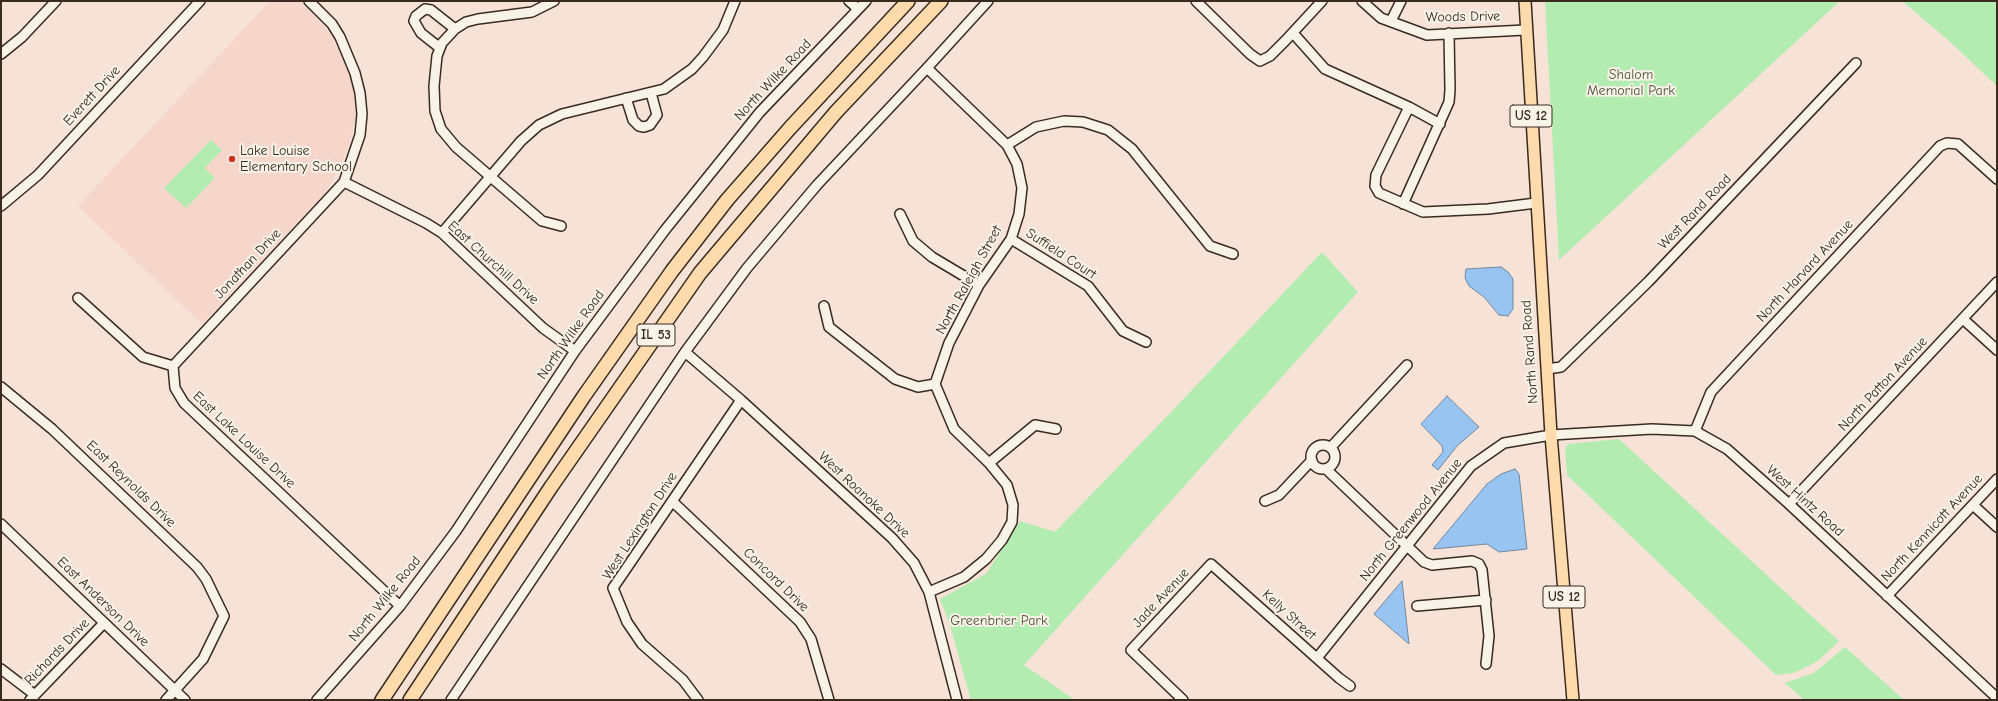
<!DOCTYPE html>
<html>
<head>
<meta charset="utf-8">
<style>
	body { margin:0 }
	#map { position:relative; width:1998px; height:701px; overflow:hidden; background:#f6e2d6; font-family:"Comic Neue",sans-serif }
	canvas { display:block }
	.frame { position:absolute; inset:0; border:2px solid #3b2a1e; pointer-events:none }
</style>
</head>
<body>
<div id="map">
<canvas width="1998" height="701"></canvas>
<div class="frame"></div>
</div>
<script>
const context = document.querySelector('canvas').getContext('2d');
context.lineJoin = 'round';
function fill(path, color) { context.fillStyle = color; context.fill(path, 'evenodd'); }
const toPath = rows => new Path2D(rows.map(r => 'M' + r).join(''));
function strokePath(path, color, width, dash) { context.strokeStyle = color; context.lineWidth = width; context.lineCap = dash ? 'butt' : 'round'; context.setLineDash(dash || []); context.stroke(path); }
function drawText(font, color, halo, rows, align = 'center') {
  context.font = font + ' "Comic Neue",sans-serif'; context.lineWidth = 4; context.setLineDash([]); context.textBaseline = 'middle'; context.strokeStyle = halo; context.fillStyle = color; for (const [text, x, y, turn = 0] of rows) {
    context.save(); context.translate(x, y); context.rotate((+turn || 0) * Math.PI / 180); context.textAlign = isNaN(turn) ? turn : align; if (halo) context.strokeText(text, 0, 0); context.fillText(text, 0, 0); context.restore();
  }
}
fill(toPath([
	[270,1,300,1,329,32,346,64,353,87,356,117,349,145,337,173,325,193,202,324,78,206]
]), '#f6d6ca');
fill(toPath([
	[1545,1,1840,1,1559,260],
	[1902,1,1997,1,1997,86,1948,40],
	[211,140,222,150,205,168,215,178,186,208,164,188],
	[1322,252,1358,292,1024,665,1075,700,971,700,950,625,940,599,986,574,1020,521,1055,532,1174,409],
	[1619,439,1795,601,1839,641,1819,660,1807,667,1793,673,1776,675,1567,475,1565,449,1568,444],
	[1845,647,1904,700,1804,700,1785,683,1814,673]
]), '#b3ecb0');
const water = toPath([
	[1501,267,1508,272,1513,279,1513,309,1508,316,1499,315,1484,297,1469,286,1465,278,1466,269,1501,267],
	[1447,396,1479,427,1457,446,1438,470,1432,465,1443,452,1442,446,1421,424,1447,396],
	[1515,469,1519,474,1527,549,1499,552,1487,544,1433,549,1487,484,1501,474,1515,469],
	[1402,581,1409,644,1374,614,1402,581]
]);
fill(water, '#97c4f1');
strokePath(water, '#72869d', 1);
const minor = toPath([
	[554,1,532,12,478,19,466,22,455,29,442,43,437,56,434,86,435,111,441,129,456,147,542,221,561,226],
	[849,1,858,9],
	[1196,1,1250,54,1260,61,1270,56,1285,41,1322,1],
	[1362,1,1381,18,1427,35,1525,30],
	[1391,21,1401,1],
	[1293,33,1325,69,1409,107,1440,124],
	[440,48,421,33,414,21,416,16,425,9,431,10,455,29],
	[1,54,22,37,56,1],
	[927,68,1007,145,1017,164,1022,188,1019,214,1011,239,979,285,949,343,935,384,954,429,989,463,1007,485,1013,505,1012,522,1002,540,986,559,964,577,929,592],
	[626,98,633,120,639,126,644,127,650,125,657,115,651,93],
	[1409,107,1376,175,1375,186,1379,193,1423,212,1488,209,1536,203],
	[1007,145,1036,127,1064,121,1083,122,1108,130,1132,149,1210,246,1233,254],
	[344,182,426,223,442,233,543,328,575,351],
	[1403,204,1449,102,1450,90,1449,33],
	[1,206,38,175,200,1],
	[900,214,913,241,932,257,979,285],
	[442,233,521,141,539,125,562,114,664,89,692,69,703,57,723,30,735,1],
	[1011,239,1088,286,1123,331,1146,342],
	[78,298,143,357,173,366],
	[824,306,829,327,895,379,918,387,935,384],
	[1963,319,1997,350],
	[685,352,741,400,892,538,914,563,929,592,957,700],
	[173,366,344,182,360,135,362,114,360,93,355,73,340,37,332,24,309,1],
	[173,366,175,388,184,403,400,606],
	[1547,369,1561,367,1649,281,1856,63],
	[1,387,52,429,197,567,206,579,224,616,203,659,166,700],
	[1695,431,1711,392,1940,146,1947,143,1958,144,1997,179],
	'1311 457a12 12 0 1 1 24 0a12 12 0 1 1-24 0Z',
	[1331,447,1407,365],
	[989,463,1035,425,1056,429],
	[1326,469,1424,562,1432,565,1472,561,1479,564,1482,570,1489,636,1486,664],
	[672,501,800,622,811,639,829,700],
	[1265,501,1279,495,1312,460],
	[1789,504,1997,282],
	[1973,505,1997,527],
	[1,524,185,700],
	[1887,596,1997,479],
	[1417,606,1486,600],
	[1317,658,1471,466,1504,443,1551,435,1652,429,1695,431,1727,449,1789,504,1997,698],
	[1,669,35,695],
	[30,700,104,623],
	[317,700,400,606,456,531,575,351,665,230,760,112,866,1],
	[451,700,685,352,747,268,817,185,927,68,988,1],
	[698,700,683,680,642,644,627,622,613,588,741,400],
	[1183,700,1131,650,1211,564,1339,678,1350,686]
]);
const major = toPath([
	[1525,1,1551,435,1573,700]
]);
const highway = toPath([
	[382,700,584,396,672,271,727,200,790,128,908,1],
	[410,700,551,487,700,273,836,112,941,1]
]);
strokePath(minor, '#3b2a1e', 12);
strokePath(major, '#3b2a1e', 14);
strokePath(highway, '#3b2a1e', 16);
strokePath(minor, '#f7f3e8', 9);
strokePath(major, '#fedbac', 11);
strokePath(highway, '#fedbac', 13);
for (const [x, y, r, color] of [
	[232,159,4,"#c8321e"]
]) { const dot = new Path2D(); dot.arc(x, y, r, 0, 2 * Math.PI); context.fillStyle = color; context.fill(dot); strokePath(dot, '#f7f3e8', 1.5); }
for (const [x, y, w] of [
	[1531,116,42],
	[656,335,38],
	[1564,597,42]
]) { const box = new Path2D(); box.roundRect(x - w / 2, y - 11, w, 22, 3); context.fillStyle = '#f7f3e8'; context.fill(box); strokePath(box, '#3b2a1e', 1); }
drawText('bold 13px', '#3b2a1e', null, [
	["US 12",1531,116],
	["IL 53",656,335],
	["US 12",1564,597]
]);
drawText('14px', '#3b2a1e', '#f7f3e8', [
	["Woods Drive",1463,17,-1],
	["North Wilke Road",773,80,-47],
	["Everett Drive",92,96,-47],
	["West Rand Road",1695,212,-46],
	["Suffield Court",1061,254,33],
	["East Churchill Drive",493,263,42],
	["Jonathan Drive",248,264,-47],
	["North Harvard Avenue",1805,271,-47],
	["North Raleigh Street",969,280,-61],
	["North Wilke Road",571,335,-55],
	["North Rand Road",1530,352,-94],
	["North Patton Avenue",1883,384,-47],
	["East Lake Louise Drive",244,440,43],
	["East Reynolds Drive",131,484,44],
	["West Roanoke Drive",864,495,43],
	["West Hintz Road",1805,501,42],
	["North Greenwood Avenue",1411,520,-51],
	["West Lexington Drive",640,526,-57],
	["North Kennicott Avenue",1932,528,-47],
	["Concord Drive",776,580,44],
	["Jade Avenue",1161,598,-47],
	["North Wilke Road",385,599,-51],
	["East Anderson Drive",103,602,44],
	["Kelly Street",1289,615,42],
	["Richards Drive",57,652,-46]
]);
drawText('14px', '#53513b', '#f7f3e8', [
	["Shalom",1631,75],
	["Memorial Park",1631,91],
	["Greenbrier Park",999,621]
]);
drawText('14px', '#3b2a1e', '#f7f3e8', [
	["Lake Louise",240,151],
	["Elementary School",240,167]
], 'left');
</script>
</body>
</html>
